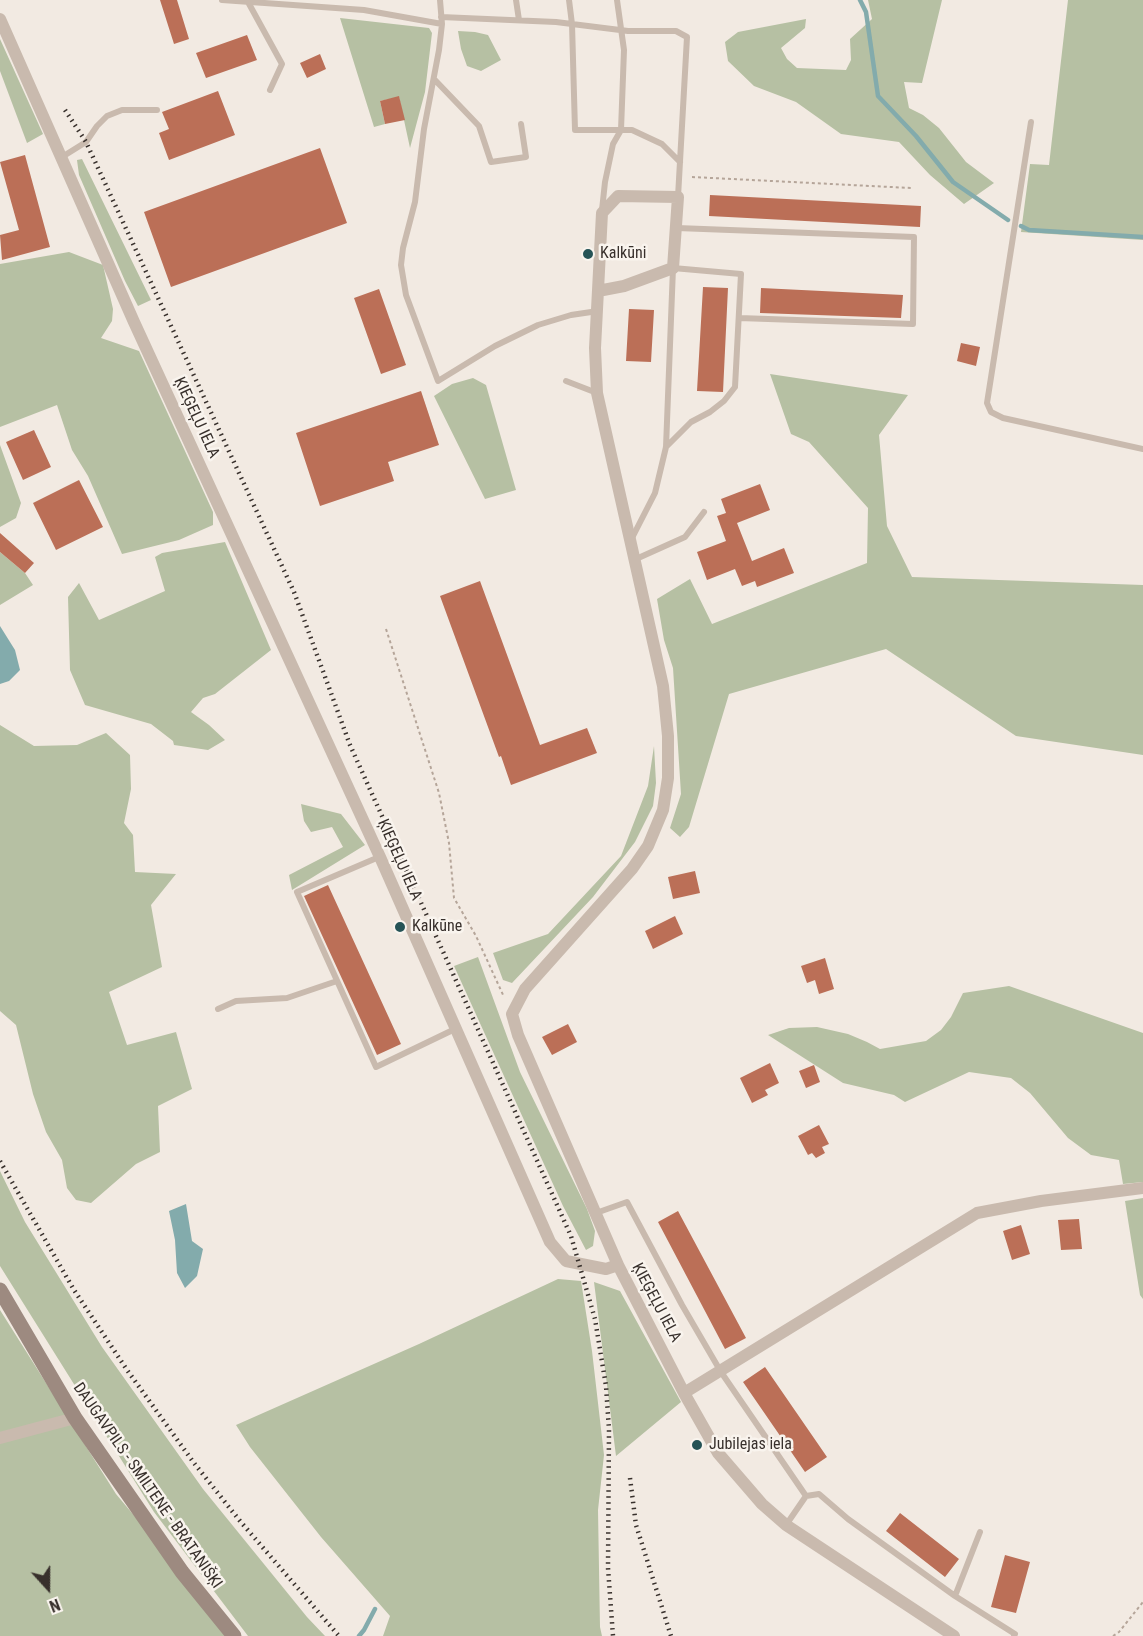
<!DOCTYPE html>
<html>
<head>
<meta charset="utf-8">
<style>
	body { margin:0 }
	#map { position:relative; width:1143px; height:1636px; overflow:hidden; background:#f2eae2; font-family:"Roboto Condensed",sans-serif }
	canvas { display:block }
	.north { position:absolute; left:18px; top:1558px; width:60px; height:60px; -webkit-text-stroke:4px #f9f4ee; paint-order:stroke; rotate:159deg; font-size:16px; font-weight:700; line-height:24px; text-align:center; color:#38302c }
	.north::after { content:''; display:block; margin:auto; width:21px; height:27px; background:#38302c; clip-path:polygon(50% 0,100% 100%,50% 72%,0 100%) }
</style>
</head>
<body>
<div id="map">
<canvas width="1143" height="1636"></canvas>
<div class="north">N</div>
</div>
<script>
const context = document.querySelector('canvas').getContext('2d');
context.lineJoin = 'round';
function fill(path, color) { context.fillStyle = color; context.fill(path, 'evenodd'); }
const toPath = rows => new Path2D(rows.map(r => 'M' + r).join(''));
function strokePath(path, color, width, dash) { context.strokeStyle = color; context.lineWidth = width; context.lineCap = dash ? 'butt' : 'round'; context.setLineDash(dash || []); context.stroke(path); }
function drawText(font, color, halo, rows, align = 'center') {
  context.font = font + ' "Roboto Condensed",sans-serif'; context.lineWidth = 5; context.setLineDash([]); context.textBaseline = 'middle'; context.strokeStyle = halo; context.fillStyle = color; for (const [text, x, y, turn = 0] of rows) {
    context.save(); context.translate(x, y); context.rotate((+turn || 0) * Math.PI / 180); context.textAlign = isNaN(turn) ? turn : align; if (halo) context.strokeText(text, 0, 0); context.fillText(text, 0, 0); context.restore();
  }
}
fill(toPath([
	[868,0,942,0,922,83,904,82,909,108,923,115,939,128,966,162,994,183,964,204,930,175,899,142,841,134,796,102,754,86,728,61,725,42,738,32,806,19,805,28,781,48,787,59,797,68,846,70,851,60,850,39,872,19],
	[1068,0,1143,0,1143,240,1021,232,1030,164,1049,165],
	[340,18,429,28,432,33,425,92,410,148,399,97,380,101,385,124,374,127],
	[458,31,475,32,488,35,501,60,481,71,467,66,461,49],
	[0,39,43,134,27,143,0,71],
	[82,159,151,300,138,306,125,281,79,175,77,160],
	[69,252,103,265,113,309,112,321,101,338,139,351,213,512,213,525,179,540,122,554,88,476,72,450,57,405,0,427,0,264],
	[770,374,908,395,879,435,887,526,912,577,1143,585,1143,755,1016,736,886,649,729,694,689,827,680,837,670,828,681,794,673,668,664,640,657,599,690,579,712,624,867,563,868,508,809,442,791,434],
	[473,378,486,385,516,490,485,499,434,396,452,384],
	[0,445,21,503,16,518,0,527],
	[225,542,271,650,215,694,203,698,191,712,209,725,225,740,208,750,174,745,173,741,151,724,85,705,70,670,68,597,79,583,99,620,165,591,155,557,162,553],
	[0,552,25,573,33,585,0,605],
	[0,725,34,746,77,745,106,733,130,755,131,789,124,823,133,835,135,872,176,874,151,905,162,967,109,992,127,1045,176,1032,192,1089,158,1106,160,1152,136,1164,91,1203,76,1200,67,1188,62,1160,46,1132,33,1094,16,1025,0,1011],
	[654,746,656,783,653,806,635,842,593,897,512,983,503,980,493,953,548,934,621,856,648,786],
	[301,804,341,814,365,845,292,890,289,875,343,847,332,827,311,832,304,821],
	[478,957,520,1072,587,1209,595,1231,593,1246,586,1250,563,1206,454,966],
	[1009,986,1143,1033,1143,1182,1123,1184,1119,1160,1091,1155,1068,1138,1030,1093,1011,1078,969,1072,905,1102,894,1095,843,1083,768,1035,789,1028,817,1027,848,1034,867,1042,880,1049,926,1041,941,1030,951,1017,963,993],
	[0,1171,25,1222,102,1347,203,1489,307,1617,325,1636,248,1636,154,1512,0,1266],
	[1143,1198,1143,1299,1140,1295,1125,1201],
	[558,1279,581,1281,592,1351,604,1455,598,1510,600,1627,602,1636,383,1636,390,1616,321,1537,250,1447,236,1425,419,1344],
	[594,1282,620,1291,681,1402,616,1456],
	[0,1310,116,1494,235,1636,0,1636]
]), '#b6c0a3');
fill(toPath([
	[0,626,15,650,20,670,9,681,0,684],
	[186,1204,192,1241,203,1249,197,1276,185,1288,177,1273,175,1240,169,1211]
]), '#83abac');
strokePath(toPath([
	[860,0,866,12,878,96,916,136,953,182,1008,220],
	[1021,226,1029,230,1143,237],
	[359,1636,364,1630,375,1609]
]), '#83abac', 4.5);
fill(toPath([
	[160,0,177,0,189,39,174,44],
	[247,35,257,60,206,78,196,53],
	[320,54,326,69,307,78,300,63],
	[218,91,235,135,169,160,159,133,169,129,162,112],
	[399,96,405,120,385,124,380,101],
	[320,148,347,223,171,287,144,212],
	[25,155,50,247,2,260,0,235,19,230,0,162],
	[710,195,921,206,920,227,709,216],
	[703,287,728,288,723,392,697,391],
	[761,288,903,295,901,318,760,313],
	[379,289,406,365,381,374,354,298],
	[629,309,654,310,651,362,626,361],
	[961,343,980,347,976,366,957,361],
	[421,391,439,445,388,462,394,481,320,506,296,433],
	[34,430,51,467,23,480,6,442],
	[79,480,103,527,56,550,33,503],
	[760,484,770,510,737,523,752,561,784,548,794,573,757,587,755,581,742,586,735,569,707,580,697,552,726,541,717,516,726,513,721,499],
	[0,533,34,563,25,573,0,552],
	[480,581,540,745,587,728,597,753,511,785,501,756,499,757,440,596],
	[695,871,700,893,673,899,668,877],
	[328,885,401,1044,377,1055,304,896],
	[675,916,683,934,653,949,645,931],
	[825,958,834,989,819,994,815,980,807,983,801,966],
	[568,1024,577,1042,552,1055,542,1037],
	[770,1063,779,1083,765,1090,768,1095,752,1103,740,1078],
	[814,1065,820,1082,806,1088,799,1071],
	[819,1125,829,1144,822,1147,825,1153,816,1158,812,1153,808,1155,798,1136],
	[678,1211,746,1338,725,1349,658,1222],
	[1079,1219,1082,1249,1061,1250,1058,1220],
	[1021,1225,1030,1254,1012,1260,1003,1231],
	[765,1367,827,1457,805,1472,743,1382],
	[900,1513,959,1559,945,1577,886,1531],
	[1005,1555,1030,1562,1016,1613,991,1607]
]), '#bb6f57');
strokePath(toPath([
	[692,177,911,188],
	[386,629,439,793,449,843,454,898,476,936,504,997],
	[1113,1636,1119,1632,1143,1602]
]), '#b5a599', 2, [3, 3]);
strokePath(toPath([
	[222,0,364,10,442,24],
	[440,0,442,24,439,50,424,129,415,202,403,248,401,265,406,295,438,381,495,346,538,325,571,315,598,311],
	[516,0,519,20],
	[569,0,572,24,575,130,632,130,662,144,680,162],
	[248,2,282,64,270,90],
	[441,17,556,22,628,31,676,31,687,37,678,197],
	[434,79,479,126,491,162,526,157,521,124],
	[1031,122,987,403,991,412,1003,418,1143,449],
	[62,157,86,142,97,126,107,116,122,110,157,110],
	[602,210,605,182,613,144,621,130,624,50,617,0],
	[677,228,914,237,913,324,739,318],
	[566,381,597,393],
	[632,538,655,493,666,447,673,268,741,274,735,387,724,401,710,412,691,422,666,447],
	[636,559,685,537,704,512],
	[379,857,297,892,376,1067,455,1029],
	[218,1009,236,1001,287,998,337,981],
	[596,1213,627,1202,682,1305,721,1372,806,1496],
	[786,1525,806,1496,819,1494,848,1519,955,1596,1015,1634,1014,1636],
	[955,1596,980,1532]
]), '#c9baae', 6);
strokePath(toPath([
	[0,19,134,322,380,857,550,1242,566,1261,606,1269,618,1265,684,1393,718,1453,762,1504,786,1525,954,1636],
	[598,291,624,286,673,268,678,197,618,196,602,213,595,348,597,393,663,686,668,736,668,778,663,810,648,846,632,869,525,989,512,1014,518,1035,618,1265],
	[684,1393,977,1213,1041,1201,1143,1188],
	[0,1438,75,1418]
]), '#c9baae', 12);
strokePath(toPath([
	[0,1290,75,1418,182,1572,234,1636]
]), '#9d8a80', 15);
strokePath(toPath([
	[65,110,86,142,294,592,350,745,571,1236,595,1319,606,1386,609,1430,608,1568,613,1636],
	[0,1161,74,1290,127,1370,194,1463,240,1521,339,1636],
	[630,1478,636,1525,671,1636]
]), '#38302c', 4.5, [1.5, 4.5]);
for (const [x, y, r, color] of [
	[588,254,6,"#255356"],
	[400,927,6,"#255356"],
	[697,1445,6,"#255356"]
]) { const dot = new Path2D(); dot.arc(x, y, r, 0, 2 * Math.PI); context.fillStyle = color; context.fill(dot); strokePath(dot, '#f9f4ee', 2); }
drawText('16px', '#38302c', '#f9f4ee', [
	["Kalkūni",600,254],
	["Kalkūne",412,927],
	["Jubilejas iela",709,1445]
], 'left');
drawText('16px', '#38302c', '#f9f4ee', [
	["ĶIEĢEĻU IELA",196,418,65],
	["ĶIEĢEĻU IELA",399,860,66],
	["ĶIEĢEĻU IELA",656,1303,62],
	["DAUGAVPILS - SMILTENE - BRATANIŠĶI",147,1486,55]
]);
</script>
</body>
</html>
